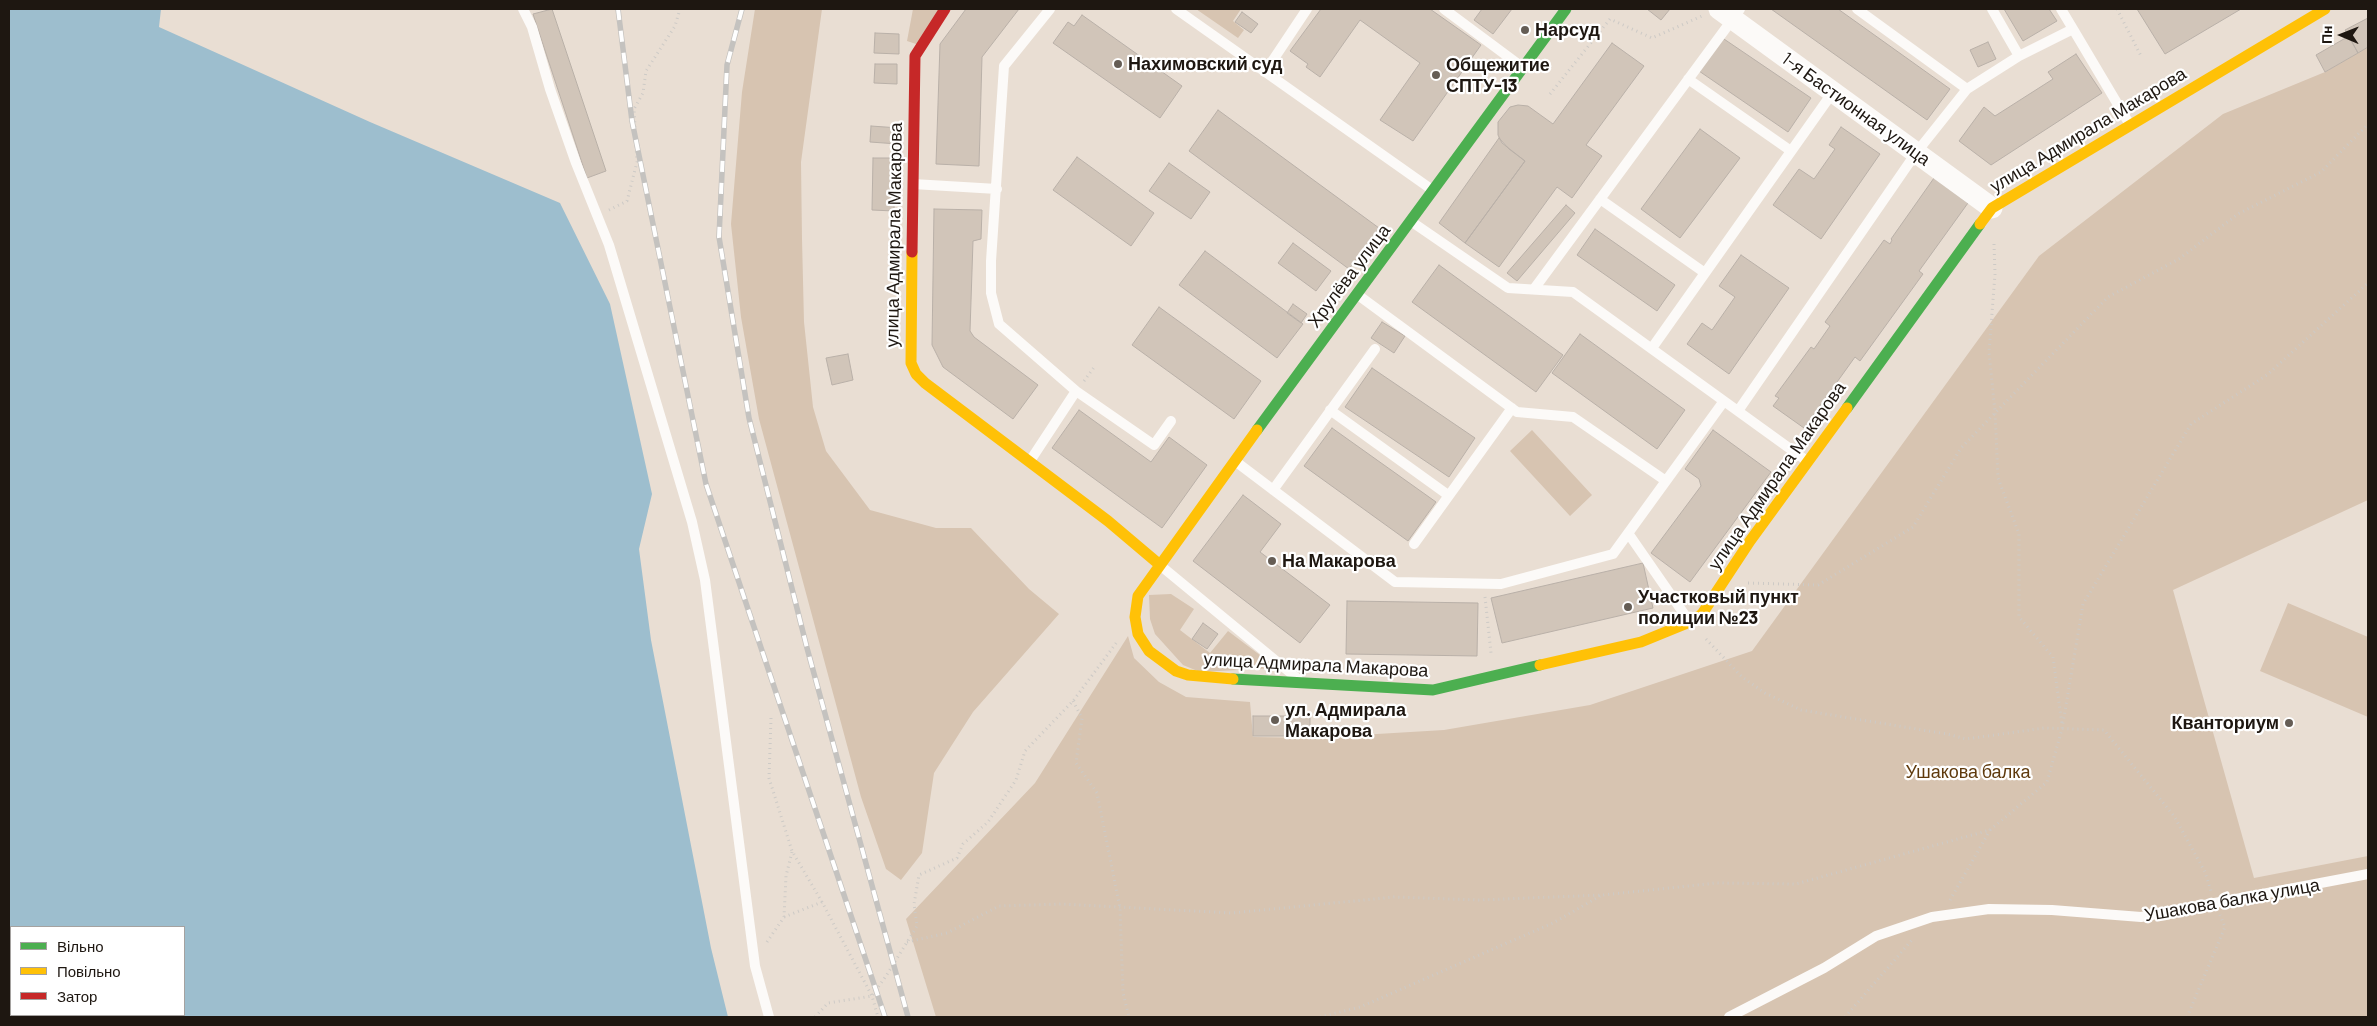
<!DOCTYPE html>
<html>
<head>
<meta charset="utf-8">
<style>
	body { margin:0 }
	#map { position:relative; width:2377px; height:1026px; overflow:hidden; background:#e9ded3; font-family:Barlow,sans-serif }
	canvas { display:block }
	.frame { position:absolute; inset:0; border:10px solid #1e1711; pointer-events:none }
	.legend { position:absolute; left:10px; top:926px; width:175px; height:90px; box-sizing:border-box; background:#fff; border:1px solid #a5a2a0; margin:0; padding:6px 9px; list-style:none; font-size:15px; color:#1e1711 }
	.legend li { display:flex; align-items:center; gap:10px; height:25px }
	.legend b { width:25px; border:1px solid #a5a2a0 }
	.north { position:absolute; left:2317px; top:10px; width:50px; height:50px; -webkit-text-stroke:4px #fff; paint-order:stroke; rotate:271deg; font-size:14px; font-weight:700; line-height:20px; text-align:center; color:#1e1711 }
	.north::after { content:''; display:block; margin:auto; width:18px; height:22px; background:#1e1711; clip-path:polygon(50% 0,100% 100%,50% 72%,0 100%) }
</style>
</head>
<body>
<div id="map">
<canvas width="2377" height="1026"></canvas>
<div class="frame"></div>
<ul class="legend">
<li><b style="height:6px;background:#4caf50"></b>Вільно</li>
<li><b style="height:6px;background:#ffc107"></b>Повільно</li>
<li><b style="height:6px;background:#c62828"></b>Затор</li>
</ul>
<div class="north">Пн</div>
</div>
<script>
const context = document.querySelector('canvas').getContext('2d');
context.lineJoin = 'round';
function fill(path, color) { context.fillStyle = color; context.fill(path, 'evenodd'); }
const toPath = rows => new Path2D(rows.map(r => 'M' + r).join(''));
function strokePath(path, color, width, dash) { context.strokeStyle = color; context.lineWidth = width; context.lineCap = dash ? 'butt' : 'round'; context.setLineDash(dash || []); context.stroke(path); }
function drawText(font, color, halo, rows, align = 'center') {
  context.font = font + ' Barlow,sans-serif'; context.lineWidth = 4.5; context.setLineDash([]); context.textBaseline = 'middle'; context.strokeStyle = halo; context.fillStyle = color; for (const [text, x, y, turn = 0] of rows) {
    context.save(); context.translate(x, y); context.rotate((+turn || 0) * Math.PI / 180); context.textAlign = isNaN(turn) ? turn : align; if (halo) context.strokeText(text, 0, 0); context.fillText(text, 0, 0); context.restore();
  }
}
fill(toPath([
	[755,9,822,9,801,162,802,239,804,322,813,407,826,451,870,510,936,528,971,528,1029,589,1059,614,973,712,934,773,922,853,901,880,886,869,861,797,759,419,741,317,731,224,742,92],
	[913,9,945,9,919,45,907,41],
	[1196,9,1241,9,1233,21,1244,30,1238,38],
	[2368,47,2368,500,2173,590,2254,878,2368,856,2368,1017,936,1017,906,919,1035,783,1128,636,1134,658,1159,682,1186,697,1250,702,1253,737,1310,738,1444,730,1590,705,1752,651,2039,256,2223,114,2325,72],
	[1532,430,1592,495,1570,516,1510,451],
	[1171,594,1194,609,1180,630,1210,653,1228,631,1277,668,1200,672,1183,665,1155,634,1150,619,1149,595],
	[2288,603,2368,637,2368,717,2260,671]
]), '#d7c4b1');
fill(toPath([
	[9,9,161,9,159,27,370,122,560,203,610,304,652,494,639,549,651,640,711,948,728,1017,9,1017],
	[11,927,184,927,184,1015,11,1015]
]), '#9dbece');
const building = toPath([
	[552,9,606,171,587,178,533,14,552,9],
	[966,9,1019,9,982,57,979,166,936,164,940,44,966,9],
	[1321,9,1430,9,1481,45,1413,141,1380,120,1420,63,1360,20,1320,77,1306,67,1308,64,1290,51,1321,9],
	[1482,9,1512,9,1493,34,1474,20,1482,9],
	[1647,9,1670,9,1661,20,1647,9],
	[1771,9,1838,9,1950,89,1927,120,1771,9],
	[2004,9,2049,9,2057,21,2023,41,2004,9],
	[2137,9,2241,9,2165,54,2137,9],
	[1242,12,1258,24,1251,33,1235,22,1242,12],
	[1082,15,1182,86,1160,118,1053,43,1068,22,1074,26,1082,15],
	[2368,18,2368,47,2358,53,2345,30,2368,18],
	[875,33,899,34,899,54,874,53,875,33],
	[2349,36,2358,53,2325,72,2316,55,2349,36],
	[1721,37,1811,98,1788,132,1699,71,1721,37],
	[1988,42,1996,59,1978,67,1970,50,1988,42],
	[1612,43,1644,66,1586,145,1602,156,1572,198,1557,187,1499,267,1465,243,1525,161,1502,143,1498,135,1498,122,1510,107,1518,105,1528,106,1553,124,1612,43],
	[2076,54,2102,93,1991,165,1959,141,1984,107,1995,116,2053,79,2048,72,2076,54],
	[875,64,897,64,897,84,874,83,875,64],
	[1218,110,1379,228,1349,269,1189,151,1218,110],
	[871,126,899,128,898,144,870,142,871,126],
	[1841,127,1880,154,1821,239,1773,205,1799,169,1814,179,1835,149,1829,145,1841,127],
	[1700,129,1740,158,1680,238,1641,209,1700,129],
	[1499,138,1509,149,1525,161,1465,243,1439,223,1499,138],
	[1077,157,1154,213,1131,246,1053,190,1077,157],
	[873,158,895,158,894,211,872,210,873,158],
	[1169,163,1210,192,1191,219,1149,191,1169,163],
	[1934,178,1968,203,1919,271,1923,274,1860,361,1855,357,1804,428,1773,406,1779,398,1775,396,1811,347,1814,349,1830,326,1825,322,1884,240,1890,244,1892,240,1891,239,1934,178],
	[1566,205,1575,213,1517,281,1507,273,1566,205],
	[934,209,982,210,981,239,973,241,970,331,974,337,1038,385,1013,419,943,367,932,345,934,209],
	[1595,229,1675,285,1657,311,1577,255,1595,229],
	[1293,243,1331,271,1316,291,1278,263,1293,243],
	[1205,251,1303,324,1277,358,1179,285,1205,251],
	[1741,255,1789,288,1729,374,1687,344,1702,323,1712,330,1735,297,1719,286,1741,255],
	[1439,265,1563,355,1536,392,1412,302,1439,265],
	[1293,304,1307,314,1301,323,1287,313,1293,304],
	[1159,307,1261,381,1234,419,1132,345,1159,307],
	[1382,322,1405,336,1394,353,1371,338,1382,322],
	[1580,334,1685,410,1657,449,1552,373,1580,334],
	[848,354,853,380,832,385,826,358,848,354],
	[1372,368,1475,438,1449,477,1345,407,1372,368],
	[1079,410,1151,462,1169,437,1207,465,1162,528,1052,448,1079,410],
	[1332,428,1436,502,1408,541,1304,466,1332,428],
	[1713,430,1771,472,1690,582,1651,553,1701,486,1699,479,1685,469,1713,430],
	[1243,495,1281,524,1260,552,1330,605,1300,643,1193,561,1243,495],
	[1643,563,1653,608,1502,643,1491,598,1643,563],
	[1347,601,1478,603,1477,656,1346,654,1347,601],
	[1203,623,1218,634,1207,649,1192,639,1203,623],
	[1253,716,1310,716,1310,736,1253,736,1253,716]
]);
fill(building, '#d1c5b9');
strokePath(building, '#b9b0a8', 1);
strokePath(toPath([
	[2117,9,2142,58],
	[1550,94,1610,19,1652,38,1702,16],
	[609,210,627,201,637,162,634,109,643,93,646,71,675,26,680,9],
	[1994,244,1995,274,1989,352,1995,412,1998,478,2019,534,2019,617,2053,657,2062,725],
	[1084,381,1095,366],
	[1748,583,1818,585,1913,527,1961,448,2108,297,2179,259,2238,214,2321,172,2368,124],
	[1485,597,1491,653],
	[1706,639,1742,677,1765,693,1801,710,1947,734,1966,739,2044,728,2104,730,2174,816,2205,872,2211,891],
	[1073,701,1082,718,1076,763,1097,793,1120,908,1123,993,1129,1017],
	[771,718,769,778,792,851,822,902,872,996,878,1017],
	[1950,900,1990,830],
	[784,917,822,902],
	[767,942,784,917,786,876,792,852],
	[907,942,947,933,999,906,1062,904,1232,913,1394,897,1479,900,1603,895,1716,883,1796,884,1990,830,2047,782,2062,729,2083,604,2191,424,2267,375,2368,283],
	[815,1017,828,1003,872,996,886,976,917,926,914,904,919,875,957,858,963,844,988,822,1016,780,1025,751,1073,701,1117,642],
	[1320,1017,1360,1007,1553,923,1602,895],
	[1845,1017,1912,940],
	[2187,1017,2225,927,2220,915]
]), '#cdcac6', 3, [1, 4]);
strokePath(toPath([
	[523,9,532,27,550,89,576,163,609,245,692,522,705,580,755,966,769,1017],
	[1176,9,1431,189],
	[1444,9,1522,67],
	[1857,9,1967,89,2019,56],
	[1992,9,2019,56,2073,29,2061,9],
	[2073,29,2130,125],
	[1265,72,1307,9],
	[1688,79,1791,151],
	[913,184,997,189],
	[1600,199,1705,273],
	[1412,222,1508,288,1573,292,1807,461],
	[1534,289,1740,9],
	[1358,295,1517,412,1573,417,1666,481],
	[1652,348,1833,92],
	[1076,391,1154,445,1171,421],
	[1330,410,1448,495],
	[1738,411,1916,153,1967,89],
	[1030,461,1076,391,999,324,991,293,991,261,1004,66,1050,9],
	[1235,461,1395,582,1501,584,1613,554,1724,401],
	[1273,490,1375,349],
	[1628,533,1689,621],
	[1414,544,1512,408],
	[1161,566,1298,679],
	[1729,1017,1824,968,1876,936,1932,917,1989,909,2052,910,2141,917,2368,874]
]), '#fcfaf8', 10);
strokePath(toPath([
	[1719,9,1992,208]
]), '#fcfaf8', 21);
strokePath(toPath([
	[1847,408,1980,224],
	[1257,430,1566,9],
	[1233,679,1433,690,1540,665]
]), '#4caf50', 11);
strokePath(toPath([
	[1980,224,1992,208,2325,9],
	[912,252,911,363,916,374,925,383,1108,521,1160,565],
	[1540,665,1641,642,1690,622,1702,614,1750,541,1847,408],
	[1233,679,1188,675,1176,671,1149,651,1138,634,1135,617,1138,596,1257,430]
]), '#ffc107', 11);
strokePath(toPath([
	[912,252,915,56,945,9]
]), '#c62828', 11);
const rail = toPath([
	[618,9,632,121,706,484,885,1017],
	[742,9,727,65,719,237,749,418,807,648,908,1017]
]);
strokePath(rail, '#c4c2bf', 5.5);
strokePath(rail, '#fff', 4, [11]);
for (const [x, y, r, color] of [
	[1525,30,5,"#655d55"],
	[1118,64,5,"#655d55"],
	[1436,75,5,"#655d55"],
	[1272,561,5,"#655d55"],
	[1628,607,5,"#655d55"],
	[1275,720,5,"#655d55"],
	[2289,723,5,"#655d55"]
]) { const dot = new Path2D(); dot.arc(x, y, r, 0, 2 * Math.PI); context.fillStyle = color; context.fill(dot); strokePath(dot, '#fff', 2); }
drawText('bold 18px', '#1e1711', '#fff', [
	["Нарсуд",1535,30],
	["Нахимовский суд",1128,64],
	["Общежитие",1446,65],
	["СПТУ-13",1446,86],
	["На Макарова",1282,561],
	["Участковый пункт",1638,597],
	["полиции №23",1638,618],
	["ул. Адмирала",1285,710],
	["Макарова",1285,731],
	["Кванториум",2279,723,"right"]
], 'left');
drawText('18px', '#1e1711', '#fff', [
	["1-я Бастионная улица",1856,109,36],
	["улица Адмирала Макарова",2088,130,-31],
	["улица Адмирала Макарова",894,235,-89],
	["Хрулёва улица",1349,276,-53],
	["улица Адмирала Макарова",1777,476,-55],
	["улица Адмирала Макарова",1316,665,3],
	["Ушакова балка улица",2232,900,-10]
]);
drawText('18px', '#5f3a0d', '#fff', [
	["Ушакова балка",1968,772]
]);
</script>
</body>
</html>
